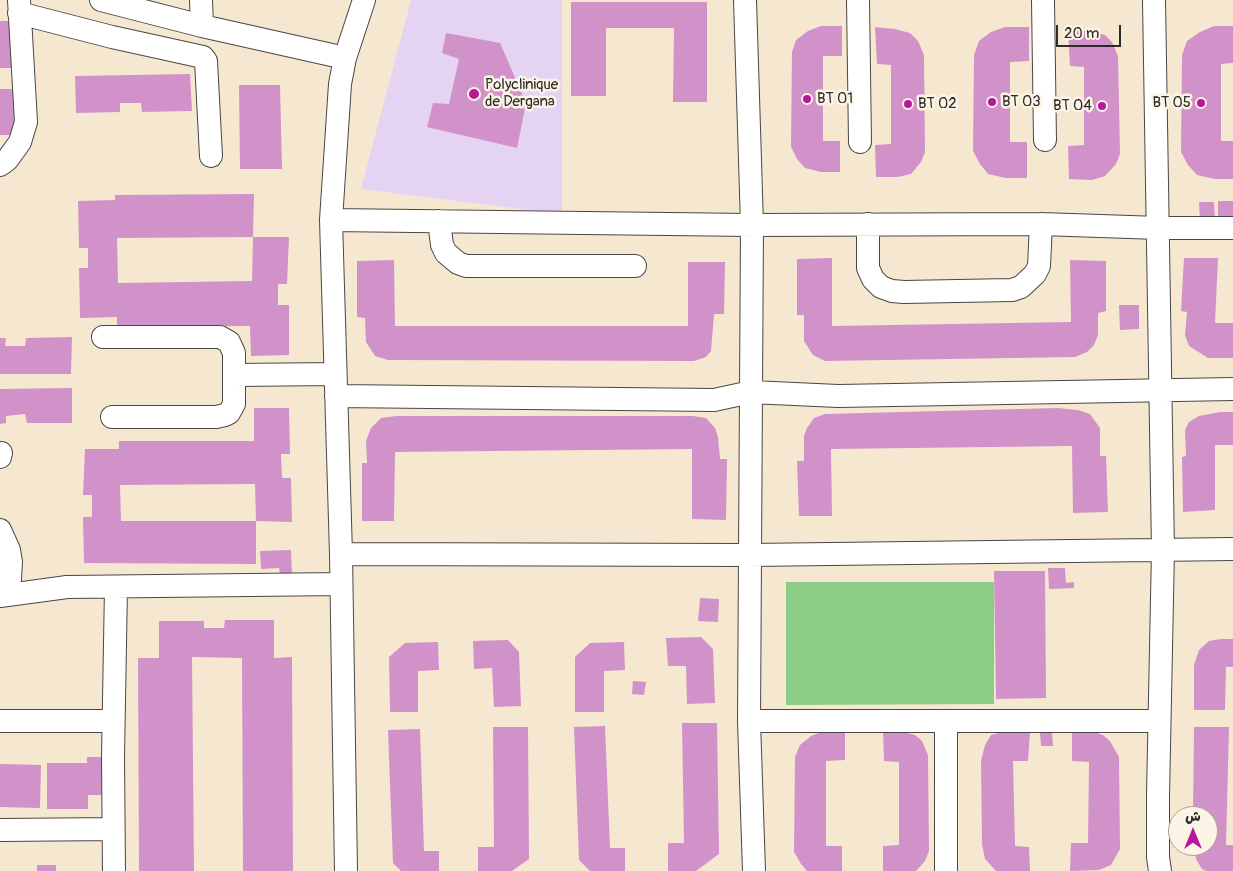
<!DOCTYPE html>
<html>
<head>
<meta charset="utf-8">
<style>
	body { margin:0 }
	#map { position:relative; width:1233px; height:871px; overflow:hidden; background:#f6e8d0; font-family:Pangolin,"Playpen Sans Arabic",sans-serif }
	canvas { display:block }
	.north { position:absolute; left:1168px; top:806px; width:50px; height:50px; box-sizing:border-box; background:#fcf5e5; border:1px solid #a8a49b; border-radius:50%; rotate:0deg; font-size:14px; font-weight:700; line-height:20px; text-align:center; color:#2b2b2b }
	.north::after { content:''; display:block; margin:auto; width:18px; height:22px; background:#b5179e; clip-path:polygon(50% 0,100% 100%,50% 72%,0 100%) }
	.scale { position:absolute; left:1056px; top:25px; width:65px; height:22px; box-sizing:border-box; border:2px solid #2b2b2b; border-top:0; padding-left:6px; font-size:15px; line-height:18px; white-space:nowrap; color:#2b2b2b; -webkit-text-stroke:4px #fcf5e5; paint-order:stroke }
</style>
</head>
<body>
<div id="map">
<canvas width="1233" height="871"></canvas>
<div class="north">ش</div>
<div class="scale">20 m</div>
</div>
<script>
const context = document.querySelector('canvas').getContext('2d');
context.lineJoin = 'round';
function fill(path, color) { context.fillStyle = color; context.fill(path, 'evenodd'); }
const toPath = rows => new Path2D(rows.map(r => 'M' + r).join(''));
function strokePath(path, color, width, dash) { context.strokeStyle = color; context.lineWidth = width; context.lineCap = dash ? 'butt' : 'round'; context.setLineDash(dash || []); context.stroke(path); }
function drawText(font, color, halo, rows, align = 'center') {
  context.font = font + ' Pangolin,sans-serif'; context.lineWidth = 5; context.setLineDash([]); context.textBaseline = 'middle'; context.strokeStyle = halo; context.fillStyle = color; for (const [text, x, y, turn = 0] of rows) {
    context.save(); context.translate(x, y); context.rotate((+turn || 0) * Math.PI / 180); context.textAlign = isNaN(turn) ? turn : align; if (halo) context.strokeText(text, 0, 0); context.fillText(text, 0, 0); context.restore();
  }
}
fill(toPath([
	[411,0,562,0,562,214,361,189]
]), '#e4d3f2');
fill(toPath([
	[786,582,994,582,994,704,786,705]
]), '#8ccd85');
fill(toPath([
	[571,2,707,2,707,102,673,102,674,28,606,28,606,96,571,96],
	[0,21,12,21,13,68,0,68],
	[821,26,842,26,842,56,823,56,823,141,840,141,840,172,821,172,805,168,797,159,791,147,792,52,796,40,808,31],
	[1214,26,1233,26,1233,63,1221,64,1221,141,1233,141,1233,179,1215,179,1197,175,1188,165,1181,152,1182,55,1187,41,1200,32],
	[875,27,895,29,910,33,918,41,924,55,925,152,921,162,911,174,898,177,876,177,875,145,891,144,891,65,877,64],
	[1005,27,1029,27,1029,61,1010,62,1010,142,1027,142,1027,178,1006,178,988,174,980,164,973,151,974,55,979,41,991,32],
	[1068,29,1089,31,1105,35,1112,42,1118,56,1120,154,1116,164,1105,176,1092,180,1069,179,1068,146,1084,145,1084,67,1070,66],
	[446,33,500,43,526,103,517,148,427,127,433,103,449,104,459,59,442,53],
	[190,74,192,111,142,112,141,103,120,103,120,112,76,113,75,76],
	[239,85,280,85,282,169,240,169],
	[0,89,13,89,15,135,0,135],
	[254,194,253,237,289,237,287,284,278,284,278,305,289,305,289,355,251,356,250,326,117,327,117,317,80,318,79,268,88,268,88,248,79,248,78,201,115,200,115,195],
	[253,237,252,281,118,283,117,238],
	[1218,201,1233,201,1233,220,1218,220],
	[1199,202,1214,202,1215,221,1200,222],
	[832,258,832,326,1071,322,1070,260,1106,261,1106,311,1098,313,1098,335,1094,345,1087,352,1075,357,825,361,813,355,804,341,804,315,797,315,797,259],
	[1184,258,1218,258,1215,323,1233,323,1233,358,1208,358,1189,346,1185,335,1187,312,1181,311],
	[394,260,395,326,688,326,688,262,725,262,724,314,714,314,711,351,706,357,694,361,388,360,375,356,366,342,365,318,357,317,357,261],
	[1119,305,1139,305,1139,329,1120,330],
	[72,337,71,374,0,374,0,338,6,338,5,346,25,346,26,338],
	[72,388,72,423,27,423,25,414,6,416,6,423,0,424,0,389],
	[254,408,289,408,290,454,281,454,282,478,291,478,292,522,256,521,256,564,84,563,83,517,92,517,92,495,83,495,85,449,119,449,119,441,254,441],
	[255,484,256,521,121,521,120,485],
	[1057,408,1078,410,1090,414,1100,428,1100,456,1106,456,1108,512,1073,513,1072,446,831,449,832,516,799,516,797,461,804,461,804,436,807,428,814,418,825,414],
	[1220,412,1233,412,1233,445,1215,445,1215,510,1183,512,1182,457,1186,456,1185,430,1189,422,1199,416],
	[396,416,693,416,706,418,715,428,718,437,720,459,727,459,726,520,692,519,692,449,395,452,394,521,362,521,362,463,367,463,366,441,371,428,381,418],
	[291,550,292,574,280,574,279,568,261,569,260,551],
	[1048,568,1065,568,1066,583,1074,582,1074,588,1049,589],
	[994,571,1045,571,1046,698,996,699],
	[700,598,719,599,718,622,698,621],
	[225,620,274,620,274,658,292,657,293,871,243,871,242,658,192,657,194,871,139,871,138,658,159,658,159,621,204,621,204,628,224,628],
	[701,637,713,649,715,703,687,704,686,666,668,666,666,638],
	[1221,639,1233,639,1233,667,1226,667,1225,710,1194,710,1194,665,1199,650,1209,641],
	[508,640,519,652,521,706,494,707,492,668,474,669,473,641],
	[438,642,439,670,418,671,418,712,390,712,389,657,405,643],
	[624,642,625,670,604,671,604,712,575,712,575,657,590,643],
	[633,681,646,682,644,695,632,694],
	[682,723,717,723,719,854,696,871,668,871,668,843,684,843],
	[605,726,610,848,625,848,625,871,590,871,579,860,574,727],
	[493,727,528,727,529,859,512,871,478,871,478,847,494,847],
	[1194,727,1229,727,1226,845,1233,845,1233,871,1206,871,1202,869,1196,859,1194,846,1208,846,1208,816,1193,816],
	[420,729,424,851,439,851,439,871,401,871,393,863,388,730],
	[883,729,900,731,915,735,922,741,928,755,929,851,925,861,916,871,883,871,883,846,899,845,899,762,884,761],
	[1008,730,1030,731,1028,761,1013,761,1015,846,1029,847,1030,871,996,871,985,859,982,844,981,761,985,745,991,735],
	[824,731,845,731,845,760,826,761,826,846,842,846,842,871,807,871,801,864,794,852,795,757,800,745,811,736],
	[1072,731,1091,731,1103,735,1110,741,1119,757,1120,849,1111,865,1099,870,1070,871,1071,843,1088,843,1089,762,1072,761],
	[1040,733,1052,733,1053,746,1041,746],
	[87,757,106,757,106,795,88,795,88,809,47,809,47,763,87,763],
	[0,764,41,765,40,808,0,807],
	[37,865,56,865,56,871,37,871]
]), '#d192ca');
const minor = toPath([
	[101,0,202,26,345,58],
	[201,0,202,26],
	[745,0,752,225,749,721,754,871],
	[858,0,860,142],
	[1043,0,1045,140],
	[1154,0,1163,550,1158,796,1158,857,1160,871],
	[19,13,112,37,203,57,206,61,211,156],
	[0,165,7,160,20,142,26,122,19,0],
	[331,220,752,225,1041,224,1159,228,1233,228],
	[439,221,442,245,446,253,458,263,466,266,635,266],
	[868,224,868,268,873,279,881,287,892,291,904,292,1012,290,1021,287,1035,274,1039,266,1041,224],
	[103,337,220,337,229,342,234,353,234,404,229,413,225,415,216,417,112,417],
	[234,375,335,374],
	[336,396,714,400,751,392,838,396,1233,389],
	[0,457,1,453],
	[0,530,9,550,11,562,9,594],
	[341,554,750,555,1233,549],
	[0,596,67,587,341,584],
	[0,721,113,721],
	[749,721,1159,721],
	[946,721,946,871],
	[0,830,113,829],
	[114,871,113,757,116,587],
	[346,871,341,554,331,220,340,84,345,58,364,0]
]);
strokePath(minor, '#494744', 24);
strokePath(minor, '#fff', 22);
for (const [x, y, r, color] of [
	[474,94,6,"#b5179e"],
	[807,99,5,"#b5179e"],
	[992,102,5,"#b5179e"],
	[1201,103,5,"#b5179e"],
	[908,104,5,"#b5179e"],
	[1102,106,5,"#b5179e"]
]) { const dot = new Path2D(); dot.arc(x, y, r, 0, 2 * Math.PI); context.fillStyle = color; context.fill(dot); strokePath(dot, '#fcf5e5', 2); }
drawText('15px', '#2b2b2b', '#fcf5e5', [
	["Polyclinique",485,85],
	["de Dergana",485,102],
	["BT 01",817,99],
	["BT 03",1002,102],
	["BT 05",1191,103,"right"],
	["BT 02",918,104],
	["BT 04",1092,106,"right"]
], 'left');
</script>
</body>
</html>
